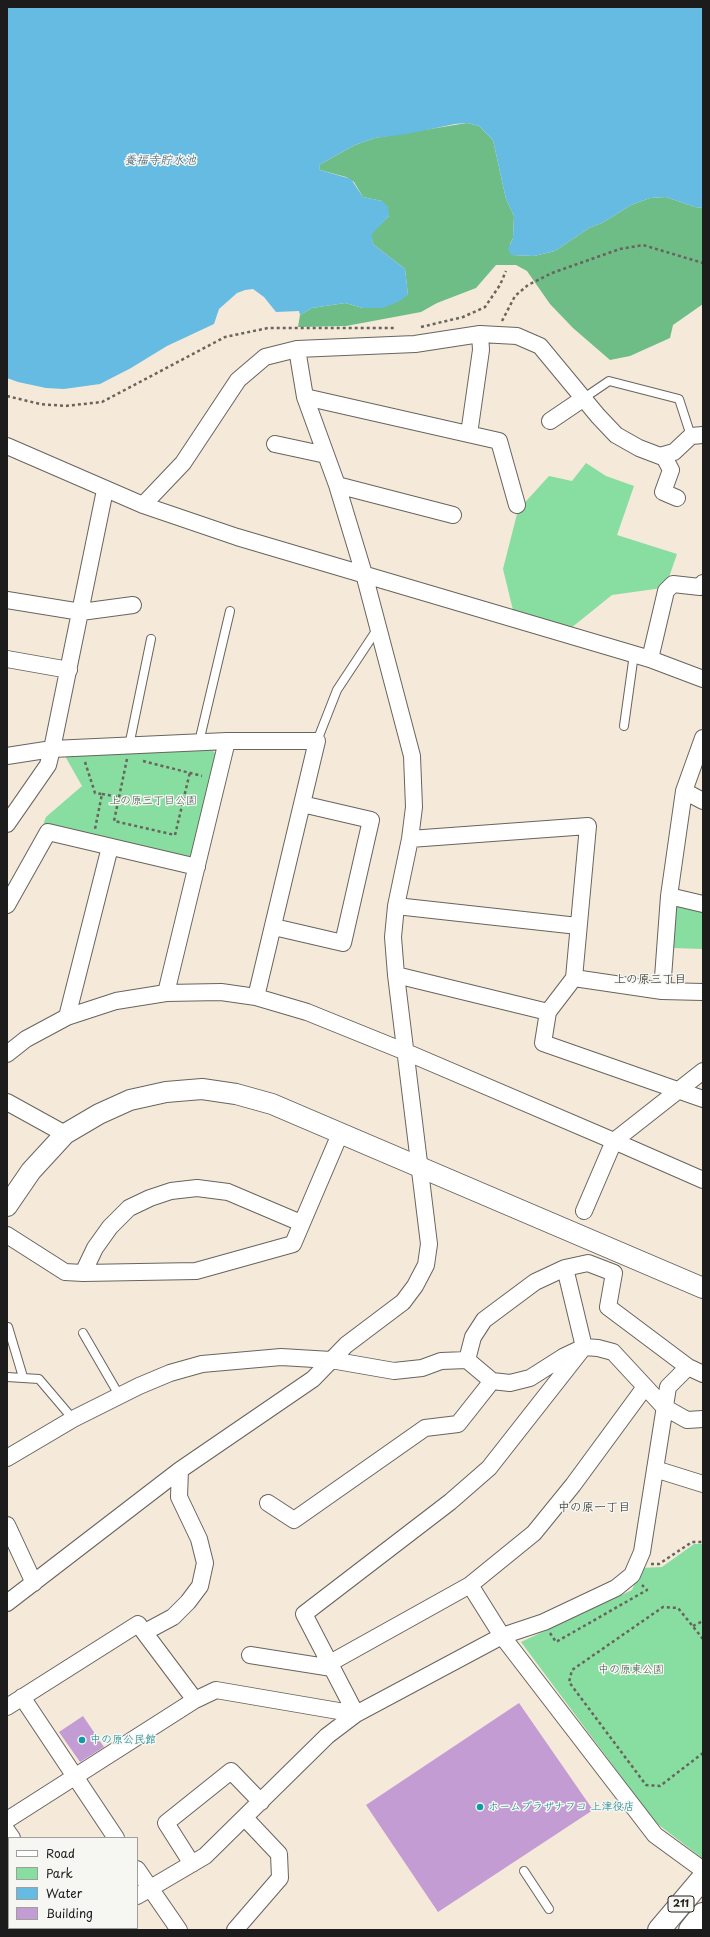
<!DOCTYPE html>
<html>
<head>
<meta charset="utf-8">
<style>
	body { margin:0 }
	#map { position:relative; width:710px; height:1937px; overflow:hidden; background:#f5e9d9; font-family:"Playpen Sans",sans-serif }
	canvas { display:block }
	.frame { position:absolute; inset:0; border:8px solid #1c1c1c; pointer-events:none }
	.legend { position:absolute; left:8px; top:1837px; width:130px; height:92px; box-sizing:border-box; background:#f6f6f2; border:1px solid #9f9f9c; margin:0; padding:5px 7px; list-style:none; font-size:12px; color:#1c1c1c }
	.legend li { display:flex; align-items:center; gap:8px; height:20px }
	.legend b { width:20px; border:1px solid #9f9f9c }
</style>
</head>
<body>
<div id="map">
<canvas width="710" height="1937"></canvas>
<div class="frame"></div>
<ul class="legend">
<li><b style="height:5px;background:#fff"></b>Road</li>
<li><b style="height:11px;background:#88dda0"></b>Park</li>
<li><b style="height:11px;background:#66bbe3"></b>Water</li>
<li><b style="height:11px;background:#c29cd3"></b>Building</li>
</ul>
</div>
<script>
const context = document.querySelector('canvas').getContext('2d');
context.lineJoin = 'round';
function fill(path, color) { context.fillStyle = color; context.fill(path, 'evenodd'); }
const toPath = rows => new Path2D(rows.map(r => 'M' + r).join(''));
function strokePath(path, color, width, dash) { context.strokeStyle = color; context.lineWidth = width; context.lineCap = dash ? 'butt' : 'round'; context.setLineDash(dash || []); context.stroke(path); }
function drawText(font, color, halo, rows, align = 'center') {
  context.font = font + ' "Playpen Sans","Klee One",sans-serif'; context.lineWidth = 3; context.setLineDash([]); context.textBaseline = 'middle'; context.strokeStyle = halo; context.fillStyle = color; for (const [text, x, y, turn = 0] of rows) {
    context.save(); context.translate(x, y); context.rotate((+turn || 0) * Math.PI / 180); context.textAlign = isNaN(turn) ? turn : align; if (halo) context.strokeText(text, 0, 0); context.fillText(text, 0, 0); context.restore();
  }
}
fill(toPath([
	[586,463,606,476,634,486,617,535,677,554,668,580,662,588,612,595,571,628,513,610,503,569,518,510,549,476,572,481],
	[211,749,217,755,191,860,43,825,46,817,82,786,65,756],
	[675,905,703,910,703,949,673,948],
	[694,1544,703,1544,702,1858,655,1822,521,1642,632,1590,641,1568,662,1567]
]), '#88dda0');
fill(toPath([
	[467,123,479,126,493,140,506,199,514,216,513,238,510,244,512,255,534,256,555,251,589,228,602,223,631,205,650,198,666,197,695,207,703,208,703,304,673,325,670,338,630,356,610,360,573,328,550,304,527,271,516,265,496,265,476,288,437,303,421,312,346,326,298,327,300,315,312,308,345,303,363,308,408,295,405,269,373,244,371,234,389,216,382,201,363,197,354,182,346,177,320,170,319,165,355,145,375,138]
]), '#6ebc86');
fill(toPath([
	[7,7,703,7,703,208,695,207,666,197,650,198,631,205,602,223,589,228,555,251,534,256,511,255,508,249,513,238,514,216,506,199,493,140,479,126,467,123,455,124,407,134,375,138,355,145,319,165,320,170,351,179,363,197,382,201,388,207,389,216,372,234,373,244,405,269,408,295,398,302,382,308,363,308,345,303,312,308,300,315,299,311,276,312,264,297,253,289,245,290,237,293,219,309,214,324,167,346,131,368,100,384,64,389,46,388,18,382,7,378]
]), '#66bbe3');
fill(toPath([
	[519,1703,593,1810,438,1912,366,1805],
	[83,1716,104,1747,80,1762,59,1732]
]), '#c29cd3');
const service = toPath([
	[584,398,609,381,679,399,691,436],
	[624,726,634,654],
	[317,741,337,690,378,628],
	[199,742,230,611],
	[129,746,151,639],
	[8,1327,23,1377],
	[83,1333,119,1395],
	[7,1377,39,1379,73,1419],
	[524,1871,549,1909]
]);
const minor = toPath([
	[305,397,499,441,517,505],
	[550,421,584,398],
	[469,434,481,350,480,334],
	[275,444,326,455],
	[7,446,143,505,237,537,650,659,703,679],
	[663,455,671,470,663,492,677,498],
	[337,485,453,515],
	[105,490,52,749,227,741,317,741,256,997],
	[143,505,183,463,238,380,265,357,297,349,415,344,480,334,517,336,540,346,598,416,616,435,639,448,660,456,674,452,691,436,703,435],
	[7,600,81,612,133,605],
	[7,659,69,670],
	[650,659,666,591,673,584,700,587,703,583],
	[7,756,52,749,48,765,7,824],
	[684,791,703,801],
	[410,839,588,826,574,978,548,1012,543,1043,703,1099],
	[669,896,703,904],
	[7,905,48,832,197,867],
	[396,906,578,926],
	[274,927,343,943,371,820,302,804],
	[396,975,548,1012],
	[574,978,662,991,703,992],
	[662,991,669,896,684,791,703,738],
	[166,993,227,741],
	[67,1017,110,847],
	[7,1054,26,1039,67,1017,116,1001,166,993,221,992,256,997,307,1012,406,1052,614,1141,703,1071],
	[7,1102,65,1134],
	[584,1211,614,1141,703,1180],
	[7,1235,65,1272,83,1273,196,1271,293,1244,340,1134],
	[83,1273,95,1248,110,1227,129,1208,150,1198,171,1191,197,1188,228,1192,301,1223],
	[467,1360,473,1337,484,1320,535,1282,565,1268,588,1263,614,1273,608,1307,688,1367,703,1374],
	[7,1458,73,1419,139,1386,170,1373,202,1364,281,1357,331,1360,394,1371,422,1368,441,1361,467,1360,492,1381,510,1383,530,1378,563,1357,584,1347,598,1348,613,1352,664,1407,687,1420,703,1419],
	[655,1469,703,1484],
	[268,1503,294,1520,425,1428,458,1424,492,1381],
	[7,1525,34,1583],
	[470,1585,502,1636,655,1835,703,1870],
	[7,1603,180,1470,313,1379,346,1345,403,1302,415,1286,426,1265,429,1244,396,975,393,937,396,906,410,839,414,807,412,756,364,574,337,485,305,397,297,349],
	[145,1632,173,1617,188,1602,200,1586,205,1563,199,1539,179,1497,180,1470],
	[250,1655,332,1668],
	[330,1663,470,1585,534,1533,573,1485,645,1387],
	[22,1697,116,1838],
	[7,1707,138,1624,195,1700],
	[356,1714,304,1614,450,1502,489,1468,584,1347,565,1268],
	[7,1820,195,1700,216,1690,356,1714],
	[7,1831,12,1838],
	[192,1864,166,1823,231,1771,261,1802],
	[137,1869,179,1930],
	[137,1896,205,1856,327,1736,356,1714,502,1636,544,1622,616,1588,632,1575,642,1552,668,1387,688,1367],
	[77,1930,81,1928],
	[235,1930,280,1878,279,1854,245,1818]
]);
const tertiary = toPath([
	[7,1206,31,1171,65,1134,99,1114,130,1100,166,1092,202,1089,236,1094,272,1104,703,1288]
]);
const trunk = toPath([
	[659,1930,703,1878],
	[690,1930,703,1914]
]);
strokePath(service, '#68645e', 10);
strokePath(minor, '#68645e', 18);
strokePath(tertiary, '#68645e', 22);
strokePath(trunk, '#68645e', 24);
strokePath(toPath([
	[502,321,515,296,528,285,552,273,620,249,643,245,703,263],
	[421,327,463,317,485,307,500,285,506,271],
	[7,396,40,404,65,406,102,402,225,337,268,328,396,328],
	[127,759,114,821,175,835,190,772],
	[143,761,202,776],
	[85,762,95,793,102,794,95,829],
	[102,794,119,797],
	[651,1564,659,1564,692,1542,703,1542],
	[693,1626,703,1621],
	[550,1633,556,1642,647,1590,642,1585],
	[703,1639,678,1608,663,1607,572,1670,569,1682,646,1785,660,1786,703,1753]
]), '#68645e', 2.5, [3, 3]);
strokePath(service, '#fff', 8);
strokePath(minor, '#fff', 16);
strokePath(tertiary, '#fff', 20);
strokePath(trunk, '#fff', 22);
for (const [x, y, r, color] of [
	[82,1740,4,"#0f9aa8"],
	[480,1807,4,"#0f9aa8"]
]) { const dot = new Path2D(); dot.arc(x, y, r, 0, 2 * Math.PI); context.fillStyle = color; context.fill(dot); strokePath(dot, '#f6f6f2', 1.5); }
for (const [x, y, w] of [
	[681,1904,26]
]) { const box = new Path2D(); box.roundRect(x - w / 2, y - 8, w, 16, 3); context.fillStyle = '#f6f6f2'; context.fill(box); strokePath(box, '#1c1c1c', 1); }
drawText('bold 10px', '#1c1c1c', null, [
	["211",681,1904]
]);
drawText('11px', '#3c5644', '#f6f6f2', [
	["上の原三丁目公園",153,801],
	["中の原東公園",631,1670]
]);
drawText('11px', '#0d838f', '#f6f6f2', [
	["中の原公民館",90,1740],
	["ホームプラザナフコ 上津役店",488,1807]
], 'left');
drawText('italic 12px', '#3a5c6c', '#f6f6f2', [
	["養福寺貯水池",160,161]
]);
drawText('12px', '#1c1c1c', '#f6f6f2', [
	["上の原三丁目",650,980],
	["中の原一丁目",594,1508]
]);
</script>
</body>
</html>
